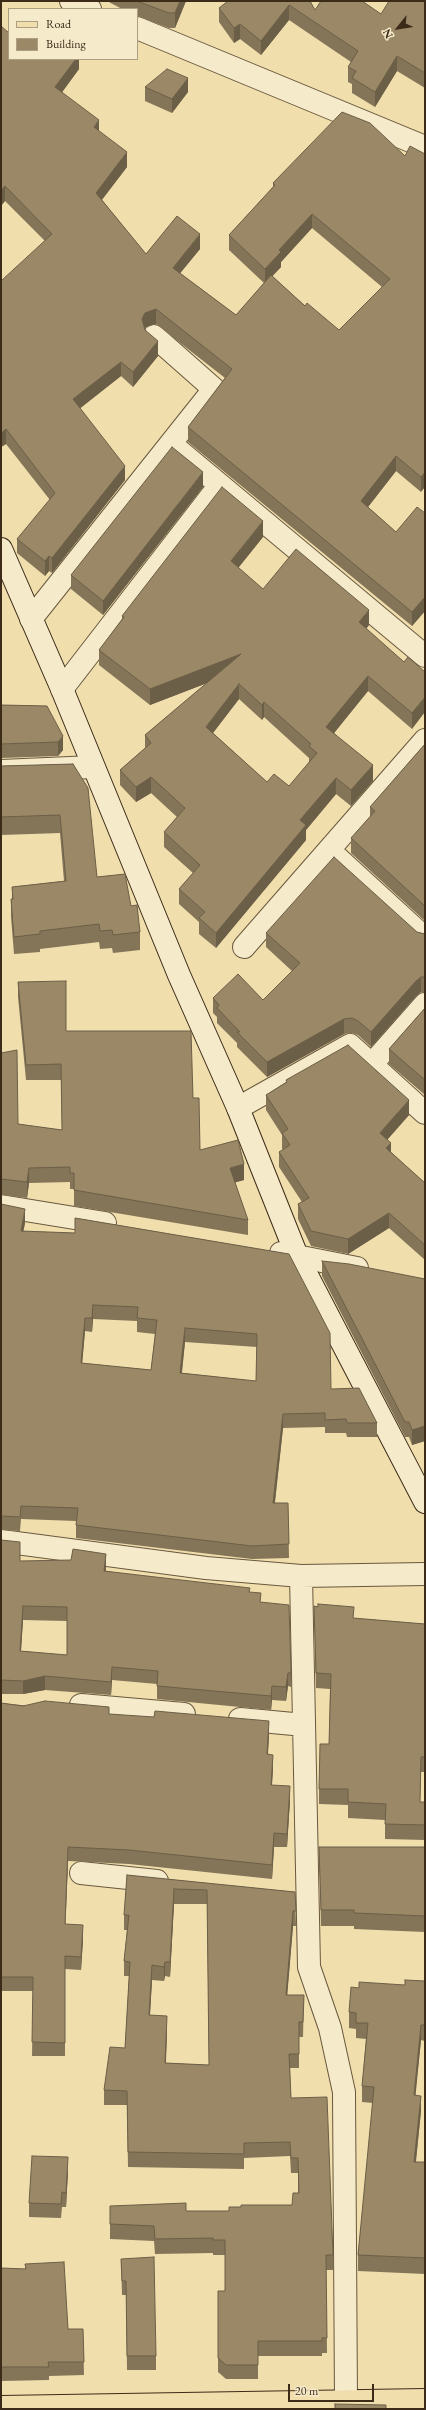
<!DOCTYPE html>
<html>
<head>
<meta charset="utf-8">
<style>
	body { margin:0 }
	#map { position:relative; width:426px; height:2410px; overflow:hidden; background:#f0dead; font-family:"EB Garamond",serif }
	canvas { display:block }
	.frame { position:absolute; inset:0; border:2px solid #3c2b19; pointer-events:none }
	.legend { position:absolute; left:8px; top:8px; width:130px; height:52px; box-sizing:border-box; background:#f5eaca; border:1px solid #ab9e83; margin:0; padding:5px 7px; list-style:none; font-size:12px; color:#3c2b19 }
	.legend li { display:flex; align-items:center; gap:8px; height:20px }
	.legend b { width:20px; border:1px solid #ab9e83 }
	.north { position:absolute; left:378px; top:8px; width:40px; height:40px; -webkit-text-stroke:3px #f5eaca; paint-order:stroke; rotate:240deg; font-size:11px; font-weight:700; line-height:16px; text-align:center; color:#3c2b19 }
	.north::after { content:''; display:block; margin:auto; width:14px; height:18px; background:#3c2b19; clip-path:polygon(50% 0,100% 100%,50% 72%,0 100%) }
	.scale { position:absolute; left:288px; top:2384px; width:86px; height:18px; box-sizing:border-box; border:2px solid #3c2b19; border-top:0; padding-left:5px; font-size:12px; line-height:14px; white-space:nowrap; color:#3c2b19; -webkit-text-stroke:3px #f5eaca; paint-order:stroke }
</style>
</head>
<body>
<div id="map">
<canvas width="426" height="2410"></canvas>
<div class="frame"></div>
<ul class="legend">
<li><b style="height:5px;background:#f0dead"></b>Road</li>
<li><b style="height:11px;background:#9a8866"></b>Building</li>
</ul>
<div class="north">N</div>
<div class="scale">20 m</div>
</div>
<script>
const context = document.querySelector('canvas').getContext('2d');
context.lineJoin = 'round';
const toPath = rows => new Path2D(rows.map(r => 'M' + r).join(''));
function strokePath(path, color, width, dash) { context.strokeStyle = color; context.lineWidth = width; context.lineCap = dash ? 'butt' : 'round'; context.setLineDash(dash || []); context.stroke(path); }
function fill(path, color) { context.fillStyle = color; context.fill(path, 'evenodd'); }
const street = toPath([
	[71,1,90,9],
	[137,28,425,147],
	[171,444,425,656],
	[31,619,214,389,154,336],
	[62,689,219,486],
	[1,771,93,767],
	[329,850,425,938],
	[244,947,425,740],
	[372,1064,425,1004],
	[238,1108,350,1045,425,1113],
	[1,1206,105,1223],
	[281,1253,357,1268],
	[1,1541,206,1568,301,1576,425,1574],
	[301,1576,309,1967,330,2028,344,2092,346,2401],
	[81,1705,184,1714],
	[240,1719,304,1725],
	[81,1873,157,1881]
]);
const secondary = toPath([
	[1,549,62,689,179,975,238,1108,297,1256,425,1502]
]);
const primary = toPath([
	[1,2407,425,2400]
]);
strokePath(street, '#69583e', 24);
strokePath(secondary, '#3c2b19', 24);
strokePath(primary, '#3c2b19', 24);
strokePath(street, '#f5eaca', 22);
strokePath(secondary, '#f5eaca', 22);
strokePath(primary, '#f0dead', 22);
fill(toPath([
	[107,1,186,1,175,28,169,28,137,16,137,9,122,9],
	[310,1,315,10,381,14,425,1,425,88,397,71,375,107,352,93,352,84,348,82,348,67,351,62,289,20,261,55,240,39,234,43,219,22,219,8],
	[9,59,79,59,79,69,62,92,99,131,127,167,102,200,146,254,200,249,180,273,236,315,264,283,229,250,229,235,273,187,273,183,405,156,425,154,421,492,396,471,368,507,396,532,425,513,425,611,412,626,188,442,188,427,225,378,156,324,145,328,158,356,133,387,121,376,80,408,125,480,52,573,49,571,45,576,17,553,17,539,50,500,6,444,1,447,45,241,5,201,1,206],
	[312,228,382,287,339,330,305,306,272,276,281,267,281,262],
	[145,87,188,92,172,113,145,101],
	[203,487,103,615,71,589,71,575],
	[263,537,238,568,263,589,369,625,366,629,404,662,425,672,412,729,368,691,334,733,373,781,351,806,336,794,306,830,306,840,216,948,199,934,199,922,179,904,179,889,193,873,164,847,164,832,177,817,151,793,136,802,120,785,120,770,145,748,145,735,207,683,150,705,99,665,99,650,122,619,122,616],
	[239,699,262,720,264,717,309,758,309,762,289,786,267,782,213,733],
	[1,705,47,706,63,750,58,756,1,758],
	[425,744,425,921,351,853,351,838,370,817,370,807],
	[73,764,97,877,131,906,140,932,140,950,113,953,112,948,100,949,99,942,40,949,40,952,14,954,11,917,11,899,12,899,12,887,64,881,60,833,1,835,1,766],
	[417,932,425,934,425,992,421,992,416,996,371,1047,358,1035,352,1033,344,1034,267,1077,237,1047,237,1043,217,1023,217,1017,213,1013,213,998,263,1000,292,971,266,947,266,933],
	[18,982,66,1031,193,1098,200,1150,244,1180,235,1182,248,1220,248,1235,74,1206,74,1189,70,1189,70,1182,29,1183,27,1198,1,1195,1,1053,18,1124,62,1130,61,1080,26,1080,18,997],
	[425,1008,425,1095,389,1064,389,1049],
	[286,1080,409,1115,387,1140,391,1152,425,1183,425,1260,389,1228,348,1254,311,1246,298,1219,298,1204,302,1202,279,1167,279,1152,283,1150,282,1148,282,1135,266,1110,266,1095,286,1082],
	[1,1204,25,1223,23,1231,75,1233,75,1218,289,1254,331,1389,377,1423,377,1437,347,1437,346,1433,325,1433,325,1427,283,1428,275,1503,288,1503,289,1558,252,1559,76,1538,76,1521,21,1519,20,1531,1,1530],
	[93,1319,137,1321,137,1332,155,1334,151,1370,82,1363,85,1331,92,1332],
	[185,1342,257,1347,256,1381,182,1373],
	[322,1261,425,1279,425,1441,412,1445,409,1437,405,1437,322,1276],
	[1,1540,20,1561,106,1567,106,1571,250,1592,261,1602,291,1673,291,1687,288,1686,286,1701,272,1700,271,1710,157,1699,157,1684,112,1680,111,1695,45,1690,23,1694,1,1694],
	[23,1620,67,1621,67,1655,21,1651],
	[314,1606,354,1618,425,1624,425,1772,421,1772,420,1802,425,1802,425,1840,385,1839,385,1820,348,1818,348,1805,319,1804,319,1789,329,1744,330,1689,316,1688],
	[1,1703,109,1714,269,1734,268,1754,273,1768,272,1785,290,1800,287,1847,274,1847,272,1879,129,1864,68,1861,65,1924,83,1939,81,1970,65,1969,65,2056,32,2056,33,1991,1,1991],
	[319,1847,425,1847,425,1932,354,1929,354,1926,321,1926],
	[127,1875,295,1892,296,1926,293,1926,287,1995,304,1995,303,2037,299,2037,299,2068,290,2068,291,2098,333,2255,333,2270,326,2270,327,2353,322,2353,322,2356,258,2356,258,2379,226,2379,218,2372,218,2291,225,2291,225,2255,213,2255,213,2253,155,2254,154,2241,110,2239,110,2206,186,2211,229,2211,241,2207,292,2205,298,2193,298,2173,291,2173,290,2156,244,2158,244,2169,128,2167,127,2105,104,2105,104,2090,125,2048,129,1976,124,1976,124,1961,127,1930,124,1930,124,1915],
	[174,1904,207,1904,209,2065,166,2063,167,2031,150,2015,152,1980,164,1981,165,1976,170,1977],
	[425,1981,425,2041,421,2040,415,2095,421,2111,416,2162,425,2162,425,2274,358,2271,358,2255,373,2103,362,2102,362,2086,366,2039,356,2038,356,2029,349,2028,349,2012,359,1988,405,1985],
	[68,2171,66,2207,62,2207,61,2218,29,2217,29,2203],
	[121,2259,156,2356,156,2370,127,2370,126,2295,122,2295],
	[25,2264,68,2329,83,2329,84,2375,49,2376,49,2380,1,2381,1,2268,25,2269]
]), '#847558');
fill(toPath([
	[180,1,186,1,175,28,175,13],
	[289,5,289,20,261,55,261,41],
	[240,24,240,39,234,43,234,28],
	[397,56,397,71,375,107,375,92],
	[76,59,79,59,79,69,55,102,55,87],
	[188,78,188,92,172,113,172,99],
	[99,120,99,135,94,127],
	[127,152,127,167,96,207,96,193],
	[5,186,5,201,1,206,1,191],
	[312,214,312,228,281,262,281,267,265,284,265,269,279,250],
	[200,234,200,249,173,282,173,268],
	[156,309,156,324,145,327,142,334,142,319,145,313],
	[158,341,158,356,133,387,133,372],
	[121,362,121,376,73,414,73,399],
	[6,429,6,444,1,447,1,433],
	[396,456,396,471,361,516,361,501],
	[125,466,125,480,52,573,52,558],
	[203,472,203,487,103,615,103,601],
	[425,472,425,487,421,492,421,477],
	[263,521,263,537,231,577,231,561],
	[49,556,49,571,45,576,45,561],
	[425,597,425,611,412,626,412,612],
	[369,610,369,625,359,638,359,622],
	[241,654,241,670,150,705,150,689],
	[368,676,368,691,326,743,326,727],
	[239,684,239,699,206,742,206,727],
	[425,697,425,712,412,729,412,713],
	[264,702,264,717,262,720,262,705],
	[63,736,63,750,58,756,58,742],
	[373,765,373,781,351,806,351,790],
	[151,777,151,793,136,802,136,787],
	[336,778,336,794,306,830,306,840,216,948,216,933,300,820],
	[421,977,421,992,416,996,371,1047,371,1032,416,981],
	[344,1019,344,1034,267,1077,267,1062],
	[409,1100,409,1115,380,1148,380,1133],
	[391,1143,391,1158,386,1148],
	[244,1164,244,1180,230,1184,230,1168],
	[29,1168,29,1183,27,1198,27,1182],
	[25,1209,25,1223,21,1244,21,1231],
	[389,1213,389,1228,348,1254,348,1239],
	[93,1305,93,1319,92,1332,92,1318],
	[85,1318,85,1331,81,1377,81,1363],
	[185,1328,185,1342,180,1387,180,1373],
	[283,1414,283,1428,273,1517,273,1503],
	[425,1426,425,1441,412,1445,412,1430],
	[106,1554,106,1567,104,1585,104,1571],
	[23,1606,23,1620,20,1665,20,1651],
	[112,1667,112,1680,111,1695,111,1682],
	[288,1673,288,1686,286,1701,286,1687],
	[45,1676,45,1690,23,1694,23,1681],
	[272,1686,272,1700,271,1710,271,1696],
	[269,1721,269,1734,267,1768,267,1754],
	[273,1755,273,1768,271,1799,271,1785],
	[290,1786,290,1800,287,1847,287,1834],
	[274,1833,274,1847,272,1879,272,1865],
	[68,1847,68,1861,65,1937,65,1924],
	[174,1889,174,1904,170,1977,170,1962],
	[293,1911,293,1926,286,2010,286,1995],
	[83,1925,83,1939,81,1970,81,1957],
	[165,1962,165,1976,164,1981,164,1967],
	[152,1965,152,1980,149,2030,149,2015],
	[167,2016,167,2031,165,2078,165,2063],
	[421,2025,421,2040,414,2111,414,2095],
	[421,2096,421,2111,414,2177,414,2162],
	[68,2157,68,2171,66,2207,66,2193]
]), '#6c5f47');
const building = toPath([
	[137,1,180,1,175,13,169,13,137,1],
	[228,1,310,1,315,10,321,1,362,1,381,14,389,1,425,1,425,73,397,56,375,92,352,78,356,71,348,67,358,51,289,5,261,41,240,24,234,28,219,8,228,1],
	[1,26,9,33,9,59,76,59,55,87,99,120,94,127,127,152,96,193,146,254,177,216,200,234,173,268,236,315,271,275,305,306,307,303,339,330,390,279,312,214,279,250,281,252,265,269,229,235,275,185,273,183,342,112,370,123,405,156,410,146,425,154,425,472,421,477,396,456,361,501,396,532,417,507,425,513,425,597,412,612,188,427,232,369,156,309,145,313,142,319,145,330,158,341,133,372,121,362,73,399,125,466,52,558,49,556,45,561,17,539,55,493,6,429,1,433,1,281,52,234,5,186,1,191,1,26],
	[167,69,188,78,172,99,145,87,167,69],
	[172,447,203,472,103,601,71,575,172,447],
	[222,487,263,521,231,561,263,589,296,549,369,610,359,622,404,662,408,657,425,672,425,697,412,713,368,676,326,727,373,765,351,790,336,778,300,820,306,825,216,933,199,918,205,912,179,889,200,865,164,832,185,808,151,777,136,787,120,770,151,743,145,735,241,654,150,689,99,650,124,617,122,616,222,487],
	[239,684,262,705,264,702,311,744,309,746,317,753,289,786,274,774,267,782,206,727,239,684],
	[1,705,47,706,63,736,58,742,1,744,1,705],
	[425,744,425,906,351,838,375,811,370,807,425,744],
	[73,764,88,788,97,877,125,874,131,906,137,905,140,932,113,935,112,930,100,931,99,924,40,931,40,934,14,937,11,899,13,899,12,887,66,881,60,815,1,817,1,766,73,764],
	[334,857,417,932,425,934,425,977,421,977,416,981,371,1032,358,1021,352,1018,344,1019,267,1062,237,1032,240,1032,217,1008,219,1005,213,998,238,974,263,1000,300,963,266,933,334,857],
	[66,981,66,1031,191,1031,193,1098,199,1098,200,1150,238,1140,244,1164,230,1168,248,1220,74,1190,74,1173,70,1173,70,1167,29,1168,27,1182,1,1179,1,1053,17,1050,18,1124,62,1130,61,1064,26,1065,18,982,66,981],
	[425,1008,425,1080,389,1049,425,1008],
	[348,1045,409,1100,380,1133,391,1143,386,1148,425,1183,425,1245,389,1213,348,1239,311,1231,298,1204,309,1198,279,1152,290,1145,282,1133,288,1129,266,1095,287,1082,286,1080,348,1045],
	[1,1204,25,1209,21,1231,75,1233,75,1218,289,1254,330,1333,331,1389,359,1388,377,1423,347,1423,346,1419,325,1420,325,1413,283,1414,273,1503,288,1503,289,1544,252,1546,76,1525,78,1508,21,1506,20,1517,1,1516,1,1204],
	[93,1305,138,1307,137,1318,157,1320,151,1370,81,1363,85,1318,92,1318,93,1305],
	[185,1328,257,1334,256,1381,180,1373,185,1328],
	[322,1261,349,1264,425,1279,425,1426,412,1430,409,1422,405,1422,322,1261],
	[1,1540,20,1542,20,1561,71,1560,73,1549,106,1554,104,1571,250,1588,249,1592,261,1593,260,1602,289,1605,291,1673,288,1673,286,1687,272,1686,271,1696,157,1686,158,1671,112,1667,111,1682,45,1676,23,1681,1,1680,1,1540],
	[23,1606,67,1607,67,1655,20,1651,23,1606],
	[318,1604,354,1607,353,1618,425,1624,425,1757,421,1757,420,1802,425,1802,425,1825,385,1824,386,1804,348,1802,348,1789,319,1789,320,1744,329,1744,331,1674,316,1673,314,1606,318,1607,318,1604],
	[45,1701,109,1707,109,1714,154,1717,155,1711,269,1721,267,1754,273,1755,271,1785,290,1786,287,1834,274,1833,272,1865,129,1850,68,1847,65,1924,83,1925,81,1957,65,1956,65,2043,32,2042,33,1977,1,1977,1,1703,23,1706,45,1701],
	[319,1847,425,1847,425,1916,354,1913,354,1910,321,1910,319,1847],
	[127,1875,295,1892,296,1911,293,1911,286,1995,304,1995,303,2022,299,2022,299,2054,289,2054,291,2098,327,2097,333,2255,326,2255,327,2338,322,2338,322,2341,258,2341,258,2365,226,2365,218,2358,218,2291,225,2291,225,2240,213,2240,213,2238,155,2239,154,2226,110,2224,110,2206,186,2203,186,2211,229,2211,229,2207,241,2207,241,2205,292,2205,293,2193,299,2193,298,2158,291,2158,290,2142,244,2143,244,2154,128,2152,127,2091,104,2090,110,2047,125,2048,130,1962,124,1961,129,1915,124,1915,127,1875],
	[174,1889,207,1890,209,2065,165,2063,167,2016,149,2015,152,1965,164,1967,165,1962,170,1962,174,1889],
	[405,1980,425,1981,425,2025,421,2025,414,2095,421,2096,414,2162,425,2162,425,2258,358,2255,374,2087,362,2086,368,2023,356,2023,356,2013,349,2012,351,1987,359,1988,359,1982,405,1985,405,1980],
	[32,2156,68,2157,66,2193,62,2192,61,2204,29,2203,32,2156],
	[154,2257,156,2356,127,2356,126,2281,122,2281,121,2259,154,2257],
	[64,2262,68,2329,83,2329,84,2362,48,2362,49,2367,1,2367,1,2268,26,2269,25,2264,64,2262],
	[335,2404,386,2405,386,2409,335,2409,335,2404]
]);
fill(building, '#9a8866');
strokePath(building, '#6c5f47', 1);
</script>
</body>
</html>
